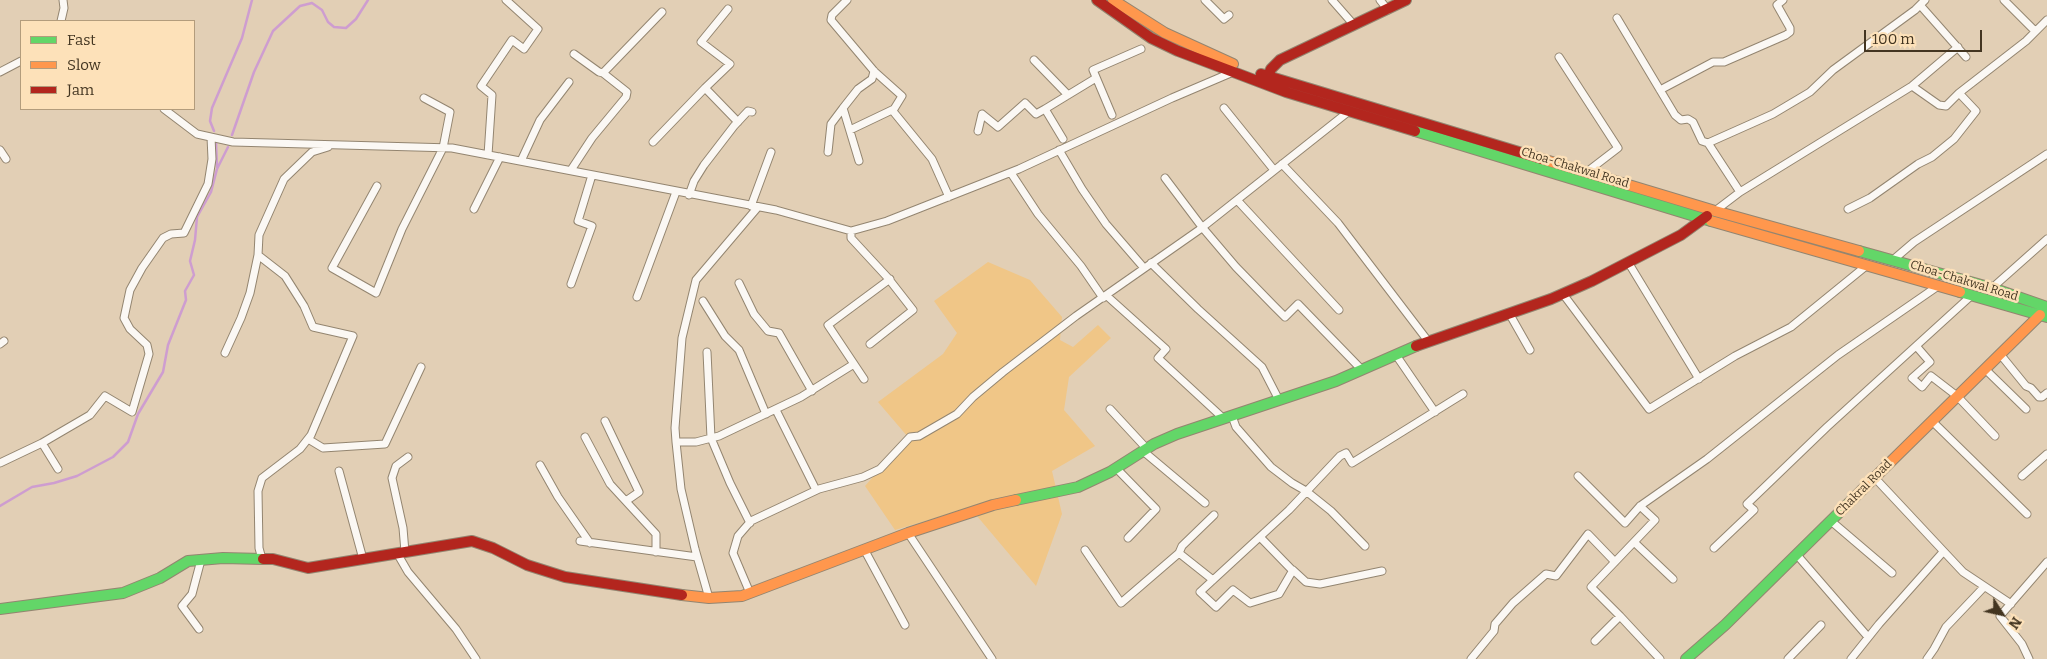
<!DOCTYPE html>
<html>
<head>
<meta charset="utf-8">
<style>
	body { margin:0 }
	#map { position:relative; width:2047px; height:659px; overflow:hidden; background:#e2cfb5; font-family:Bitter,serif }
	canvas { display:block }
	.legend { position:absolute; left:20px; top:20px; width:175px; height:90px; box-sizing:border-box; background:#fde1b9; border:1px solid #b39c7c; margin:0; padding:6px 9px; list-style:none; font-size:15px; color:#433521 }
	.legend li { display:flex; align-items:center; gap:10px; height:25px }
	.legend b { width:25px; border:1px solid #b39c7c }
	.north { position:absolute; left:1977px; top:589px; width:50px; height:50px; -webkit-text-stroke:4px #fde1b9; paint-order:stroke; rotate:125deg; font-size:14px; font-weight:700; line-height:20px; text-align:center; color:#433521 }
	.north::after { content:''; display:block; margin:auto; width:18px; height:22px; background:#433521; clip-path:polygon(50% 0,100% 100%,50% 72%,0 100%) }
	.scale { position:absolute; left:1864px; top:30px; width:118px; height:22px; box-sizing:border-box; border:2px solid #433521; border-top:0; padding-left:6px; font-size:15px; line-height:18px; white-space:nowrap; color:#433521; -webkit-text-stroke:4px #fde1b9; paint-order:stroke }
</style>
</head>
<body>
<div id="map">
<canvas width="2047" height="659"></canvas>
<ul class="legend">
<li><b style="height:6px;background:#63d668"></b>Fast</li>
<li><b style="height:6px;background:#ff974d"></b>Slow</li>
<li><b style="height:6px;background:#b3261e"></b>Jam</li>
</ul>
<div class="north">N</div>
<div class="scale">100 m</div>
</div>
<script>
const context = document.querySelector('canvas').getContext('2d');
context.lineJoin = 'round';
function fill(path, color) { context.fillStyle = color; context.fill(path, 'evenodd'); }
const toPath = rows => new Path2D(rows.map(r => 'M' + r).join(''));
function strokePath(path, color, width, dash) { context.strokeStyle = color; context.lineWidth = width; context.lineCap = dash ? 'butt' : 'round'; context.setLineDash(dash || []); context.stroke(path); }
function drawText(font, color, halo, rows, align = 'center') {
  context.font = font + ' Bitter,serif'; context.lineWidth = 5; context.setLineDash([]); context.textBaseline = 'middle'; context.strokeStyle = halo; context.fillStyle = color; for (const [text, x, y, turn = 0] of rows) {
    context.save(); context.translate(x, y); context.rotate((+turn || 0) * Math.PI / 180); context.textAlign = isNaN(turn) ? turn : align; if (halo) context.strokeText(text, 0, 0); context.fillText(text, 0, 0); context.restore();
  }
}
fill(toPath([
	[988,262,1030,280,1062,317,1060,340,1073,347,1098,325,1111,338,1069,377,1064,410,1095,446,1052,471,1062,514,1036,586,977,516,972,507,895,530,865,486,908,437,878,402,943,354,957,333,934,301]
]), '#f0c687');
strokePath(toPath([
	[214,131,210,121,212,108,242,38,252,0],
	[232,135,254,72,273,31,300,6,312,3,322,10,328,22,334,27,346,28,356,19,368,0],
	[216,143,217,167],
	[0,506,32,487,54,483,77,476,113,457,128,442,138,414,163,372,168,345,186,300,185,291,194,275,190,261,195,240,197,217,211,192,217,169,228,147]
]), '#ce9dd0', 2.5);
const street = toPath([
	[847,0,832,15,831,20,874,71,902,96,894,109,850,130],
	[1205,0,1224,19,1229,15],
	[1332,0,1354,25],
	[1380,0,1388,10],
	[2004,0,2035,31],
	[1920,5,1966,57],
	[1617,18,1675,115,1681,120,1688,119,1693,122,1702,141,1708,143,1740,192],
	[61,21,64,8,63,0],
	[574,54,599,72,603,73],
	[1559,57,1618,148,1588,171],
	[1034,60,1068,95],
	[0,72,21,61],
	[1912,86,1939,105,1946,106,1959,93,2026,41,2047,20],
	[705,88,730,64,701,42,728,9],
	[1660,90,1713,62,1724,62,1786,35,1790,32,1790,28,1777,5,1783,0],
	[1224,108,1274,170],
	[164,109,197,134,233,142,452,148,776,210,851,231,887,221,1019,169,1172,98,1233,72],
	[1045,109,1096,78],
	[892,110,932,159,949,197],
	[1112,115,1093,70,1141,49],
	[978,131,982,114,998,127,1025,103,1036,114,1045,109,1063,139],
	[653,142,705,88,738,122],
	[1708,143,1773,114,1810,92,1833,70,1915,10,1925,0],
	[0,150,6,159],
	[1059,150,1082,189,1106,224,1144,268],
	[828,152,831,124,843,108],
	[488,155,492,95,481,86,512,40,524,49,538,29,506,0],
	[521,161,540,120,569,82],
	[859,161,843,108,858,89,872,79,874,71],
	[1282,164,1338,223,1428,341],
	[571,170,592,138,626,97,627,92,603,73,662,12],
	[1011,173,1038,214,1081,266,1103,298],
	[1165,178,1202,227,1236,267,1273,305,1285,317,1298,304,1362,370],
	[377,186,332,268,376,293,402,229,443,148,450,112,424,98],
	[689,195,694,181,704,165,734,126,748,111,752,112],
	[1237,200,1339,310],
	[751,206,771,152],
	[474,209,500,157],
	[1848,209,1870,198,1918,164,1932,157,1954,139,1976,111,1959,93],
	[1715,211,1740,192,1912,86,1958,47],
	[851,231,851,238,888,278,913,310,870,344],
	[1893,260,1914,242,2047,154],
	[1628,262,1699,379],
	[1151,263,1198,309,1262,367,1279,400],
	[739,283,754,314,768,331,779,333,812,391],
	[571,284,592,226,578,221,592,175],
	[1992,288,2047,239],
	[1563,294,1649,409,1735,356,1791,327,1866,266],
	[1107,296,1166,349,1158,358,1224,419],
	[637,297,676,192],
	[703,301,725,336,739,350,766,414],
	[1509,313,1530,350],
	[0,344,4,341],
	[1917,347,1930,362,1912,378,1922,387,1931,376,1957,396,1995,436],
	[707,352,711,438,730,483,750,523],
	[225,353,241,318,250,293,258,255],
	[2000,354,2026,386,2031,388,2039,397,2042,397,2047,393],
	[1396,355,1435,412],
	[1985,369,2026,409],
	[864,379,828,325,890,279],
	[1110,409,1147,449],
	[776,410,816,490],
	[1232,416,1236,427,1271,467,1292,483,1306,491,1331,511,1365,546],
	[605,421,639,492,626,501],
	[1932,421,2027,514],
	[585,437,610,484,656,534,656,552],
	[308,439,323,448,385,444,421,367],
	[676,442,696,442,719,436,801,397,854,364],
	[1143,451,1205,503],
	[0,463,42,443],
	[540,465,558,497,590,543],
	[1116,468,1156,509,1128,538],
	[58,469,42,443,90,415,105,396,132,412,149,354,147,345,130,329,124,318,130,290,142,268,163,238,171,234,184,233,208,184,212,159,211,137],
	[339,471,363,559],
	[1578,476,1625,523,1640,506,1707,459,1838,355,1938,286],
	[2022,476,2047,454],
	[1875,478,1963,572,2011,604],
	[1831,521,1892,573],
	[908,533,992,659],
	[1260,537,1293,571],
	[580,541,697,557],
	[1634,542,1673,579],
	[1714,548,1754,510,1747,504,1827,427,1972,295],
	[864,549,905,625],
	[1085,550,1121,603,1179,553,1213,580],
	[405,552,403,528,392,478,396,466,408,457],
	[397,553,408,572,456,629,476,659],
	[1179,553,1182,546,1214,515],
	[1797,555,1868,637],
	[262,559,259,548,258,491,262,478,300,449,311,435,353,336,313,327,304,306,285,276,258,255,259,235,284,179,312,152,328,147],
	[1382,571,1320,584,1306,582,1293,570,1279,594,1250,603,1233,590,1216,607,1200,592,1289,510,1340,456,1346,453,1352,463,1463,394],
	[750,593,733,553,738,536,751,521,819,489,863,477,880,469,910,437,919,436,957,414,973,397,1003,372,1076,316,1199,230,1348,112],
	[709,598,695,549,681,489,676,442,675,428,682,338,696,280,758,207],
	[1620,616,1591,587,1655,520,1640,506],
	[199,629,182,606,192,594,201,560],
	[1595,641,1620,616,1660,659],
	[1471,659,1494,631,1495,624,1513,603,1546,574,1556,576,1588,534,1615,562],
	[1788,659,1821,625],
	[1851,659,1879,624,1943,552],
	[1927,659,1934,649,1946,627,1984,587],
	[2029,659,2022,644,2000,616,2047,562]
]);
const fast = toPath([
	[1415,131,1711,221],
	[1859,251,1992,288,2047,307],
	[1960,292,2047,317],
	[1016,500,1078,487,1110,472,1154,444,1177,434,1336,381,1416,346],
	[0,609,123,593,160,578,188,561,223,558,263,559],
	[1686,659,1725,625,1862,490]
]);
const slow = toPath([
	[1113,0,1165,33,1233,64],
	[1542,159,1715,211,1859,251],
	[1711,221,1960,292],
	[1862,490,2040,315],
	[682,595,709,598,742,596,908,533,993,505,1016,500]
]);
const jam = toPath([
	[1097,0,1151,38,1178,51,1286,92,1415,131],
	[1261,74,1542,159],
	[1265,83,1271,69,1280,60,1406,0],
	[1416,346,1551,299,1592,281,1681,235,1707,216],
	[263,559,273,559,308,568,472,541,493,548,527,565,565,577,682,595]
]);
strokePath(street, '#938570', 9);
strokePath(fast, '#938570', 12);
strokePath(slow, '#938570', 12);
strokePath(jam, '#938570', 12);
strokePath(street, '#fbf8f4', 7);
strokePath(fast, '#63d668', 10);
strokePath(slow, '#ff974d', 10);
strokePath(jam, '#b3261e', 10);
drawText('12px', '#433521', '#fde1b9', [
	["Choa-Chakwal Road",1575,168,17],
	["Choa-Chakwal Road",1964,281,17],
	["Chakral Road",1864,488,-45]
]);
</script>
</body>
</html>
